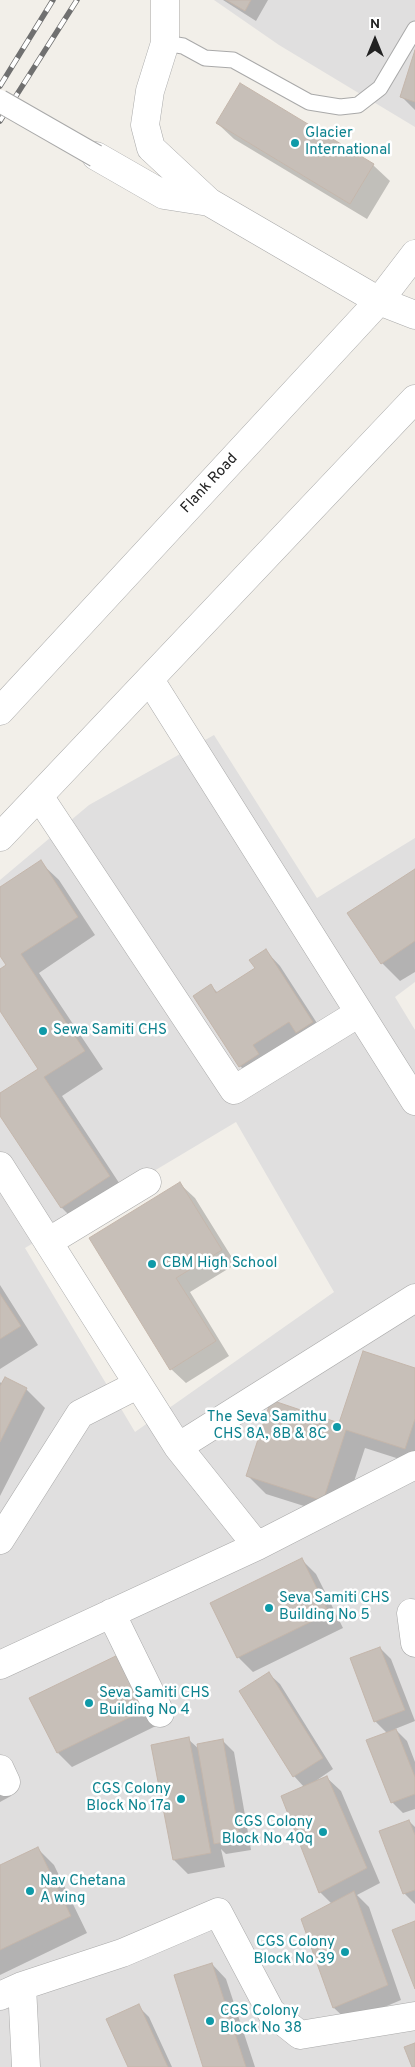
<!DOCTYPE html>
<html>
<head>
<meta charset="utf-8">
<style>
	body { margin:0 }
	#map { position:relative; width:415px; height:2067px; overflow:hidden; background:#f2efe9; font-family:Overpass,sans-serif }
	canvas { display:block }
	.north { position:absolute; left:350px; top:15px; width:50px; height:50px; -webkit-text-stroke:4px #fff; paint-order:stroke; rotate:0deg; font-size:14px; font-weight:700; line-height:20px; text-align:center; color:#222 }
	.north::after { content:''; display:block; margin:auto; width:18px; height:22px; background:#222; clip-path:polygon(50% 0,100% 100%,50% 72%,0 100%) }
</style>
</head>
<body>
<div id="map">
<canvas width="415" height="2067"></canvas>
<div class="north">N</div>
</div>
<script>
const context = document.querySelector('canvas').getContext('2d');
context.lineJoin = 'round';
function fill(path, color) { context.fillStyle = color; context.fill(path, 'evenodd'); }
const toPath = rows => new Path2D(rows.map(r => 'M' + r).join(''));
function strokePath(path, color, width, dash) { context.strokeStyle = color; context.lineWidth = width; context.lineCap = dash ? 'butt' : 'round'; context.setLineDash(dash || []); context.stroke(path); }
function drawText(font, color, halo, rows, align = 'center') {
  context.font = font + ' Overpass,sans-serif'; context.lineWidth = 5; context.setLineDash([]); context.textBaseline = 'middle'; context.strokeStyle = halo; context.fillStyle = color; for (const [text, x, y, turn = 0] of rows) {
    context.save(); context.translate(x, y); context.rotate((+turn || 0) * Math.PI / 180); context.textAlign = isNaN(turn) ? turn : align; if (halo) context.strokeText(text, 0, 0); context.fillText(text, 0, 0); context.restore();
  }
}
fill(toPath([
	[214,0,415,0,415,127,279,45],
	[214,735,317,898,415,838,415,982,395,997,415,1030,415,2067,0,2067,0,880,89,805],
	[236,1122,334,1292,135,1432,25,1248]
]), '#e0dfdf');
fill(toPath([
	[223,0,268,0,256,21],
	[415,54,415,110,402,97],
	[217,123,373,165,390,181,367,219,234,139],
	[40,862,59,880,95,935,39,973,103,1069,62,1096,127,1195,80,1226,62,1208,0,1114,0,1095,40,1069,0,1009,0,970,8,965,0,954,0,888],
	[415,871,415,972,400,981,382,963],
	[266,951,280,966,326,1037,255,1080,240,1066,211,986,218,993,256,969],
	[180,1184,195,1198,236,1264,190,1292,229,1356,186,1383,171,1369],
	[0,1285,38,1345,0,1369],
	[415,1369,415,1464,365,1448,342,1518,266,1494,248,1476,340,1424],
	[5,1378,26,1389,45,1408,0,1496,0,1382,2,1384],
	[302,1560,316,1574,343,1628,253,1672,239,1658,212,1603],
	[380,1648,391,1659,415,1721,395,1729,407,1741,415,1762,415,1809,403,1813,392,1802,387,1733,375,1721],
	[121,1655,162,1723,72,1767,58,1753],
	[269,1674,280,1684,333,1769,317,1780,326,1777,341,1791,380,1883,357,1895,369,1907,401,2000,349,2022,334,2008,303,1919,332,1904,320,1892,304,1787,294,1776],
	[188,1739,200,1750,223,1741,234,1752,251,1850,226,1854,221,1849,225,1867,188,1874,174,1860],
	[0,1773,11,1796,0,1802],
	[409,1821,415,1827,415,1904,404,1893],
	[38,1849,54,1865,87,1933,0,1975,0,1867],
	[212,1964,226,1979,255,2067,205,2067],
	[138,2006,149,2017,172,2067,129,2067]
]), '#0003');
const building = toPath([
	[226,0,251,0,245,11,226,0],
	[415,50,415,102,400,97,415,50],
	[240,83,374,164,350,204,216,123,240,83],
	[41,860,78,917,21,954,85,1051,44,1077,110,1176,61,1208,0,1116,0,1093,38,1069,0,1011,0,969,6,965,0,956,0,887,41,860],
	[415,869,415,941,381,964,347,913,415,869],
	[266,949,313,1022,296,1033,289,1022,253,1045,259,1054,239,1067,193,996,211,984,216,993,255,968,249,960,266,949],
	[180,1182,222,1250,176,1278,216,1341,170,1370,89,1238,180,1182],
	[0,1294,21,1326,0,1339,0,1294],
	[363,1351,415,1368,415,1419,405,1449,346,1430,323,1501,246,1476,271,1400,339,1423,363,1351],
	[5,1377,27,1388,0,1442,0,1386,5,1377],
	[302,1558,329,1613,237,1658,210,1603,302,1558],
	[380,1647,405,1710,374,1722,350,1658,380,1647],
	[122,1653,149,1708,57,1753,29,1698,122,1653],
	[269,1672,323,1758,293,1777,239,1691,269,1672],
	[396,1729,415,1777,415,1794,391,1803,366,1740,396,1729],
	[189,1737,211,1853,173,1860,151,1745,189,1737],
	[223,1739,240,1839,214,1844,197,1744,223,1739],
	[327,1776,367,1868,319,1893,281,1796,327,1776],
	[409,1820,415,1835,415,1890,403,1894,379,1831,409,1820],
	[38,1847,71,1916,0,1950,0,1865,38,1847],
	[354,1891,388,1985,333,2008,301,1919,354,1891],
	[415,1921,415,1989,392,1930,415,1921],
	[212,1963,246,2067,203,2067,174,1975,212,1963],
	[139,2004,168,2067,128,2067,106,2019,139,2004],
	[415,2043,415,2067,412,2067,404,2047,415,2043]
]);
fill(building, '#c7bfb8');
strokePath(building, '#c4b6ab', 1);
const service = toPath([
	[165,43,183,46,205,58,233,60,309,102,340,107,358,105,380,88,415,29]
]);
const minor = toPath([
	[165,0,165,43,150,91,145,125,151,148,209,202],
	[96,156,164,195,209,202,379,301],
	[150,680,415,1101],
	[39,796,234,1090,359,1013],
	[0,1166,178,1447,257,1546],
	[48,1242,147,1182],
	[178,1447,415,1298],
	[0,1540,80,1414,137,1385],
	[111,1613,160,1713],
	[411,1613,415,1643],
	[0,1665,257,1546,415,1465],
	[0,1769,6,1782],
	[22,1986,26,2067],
	[0,1996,22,1986,122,1953,218,1912,271,2012,300,2035,415,2016]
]);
const tertiary = toPath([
	[379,301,415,315],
	[0,711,379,301,415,254],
	[0,837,415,399]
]);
strokePath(service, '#a9a9a9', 17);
strokePath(minor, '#a9a9a9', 29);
strokePath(tertiary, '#a9a9a9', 29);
strokePath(service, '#fff', 15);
strokePath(minor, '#fff', 28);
strokePath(tertiary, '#fff', 28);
const rail = toPath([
	[0,86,53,0],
	[0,121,77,0]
]);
strokePath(rail, '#707070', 5.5);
strokePath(rail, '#fff', 4, [11]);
const pedestrianBridge = toPath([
	[0,101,96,156]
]);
strokePath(pedestrianBridge, '#a9a9a9', 24, []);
strokePath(pedestrianBridge, '#fff', 22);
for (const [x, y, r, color] of [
	[295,143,5,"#0f9aa8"],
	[43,1031,5,"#0f9aa8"],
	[152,1264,5,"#0f9aa8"],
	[337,1427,5,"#0f9aa8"],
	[269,1608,5,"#0f9aa8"],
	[89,1703,5,"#0f9aa8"],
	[181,1799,5,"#0f9aa8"],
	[323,1832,5,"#0f9aa8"],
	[30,1891,5,"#0f9aa8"],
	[345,1952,5,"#0f9aa8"],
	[210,2021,5,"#0f9aa8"]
]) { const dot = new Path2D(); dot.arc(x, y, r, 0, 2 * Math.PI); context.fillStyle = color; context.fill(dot); strokePath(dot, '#fff', 2); }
drawText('15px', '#0d838f', '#fff', [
	["Glacier",305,134],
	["International",305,151],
	["Sewa Samiti CHS",53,1031],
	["CBM High School",162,1264],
	["The Seva Samithu",327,1418,"right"],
	["CHS 8A, 8B & 8C",327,1435,"right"],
	["Seva Samiti CHS",279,1599],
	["Building No 5",279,1616],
	["Seva Samiti CHS",99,1694],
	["Building No 4",99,1711],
	["CGS Colony",171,1790,"right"],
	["Block No 17a",171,1807,"right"],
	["CGS Colony",313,1823,"right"],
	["Block No 40q",313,1840,"right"],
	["Nav Chetana",40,1882],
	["A wing",40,1899],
	["CGS Colony",335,1943,"right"],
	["Block No 39",335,1960,"right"],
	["CGS Colony",220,2012],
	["Block No 38",220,2029]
], 'left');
drawText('15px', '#222', '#fff', [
	["Flank Road",210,484,-47]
]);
</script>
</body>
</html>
